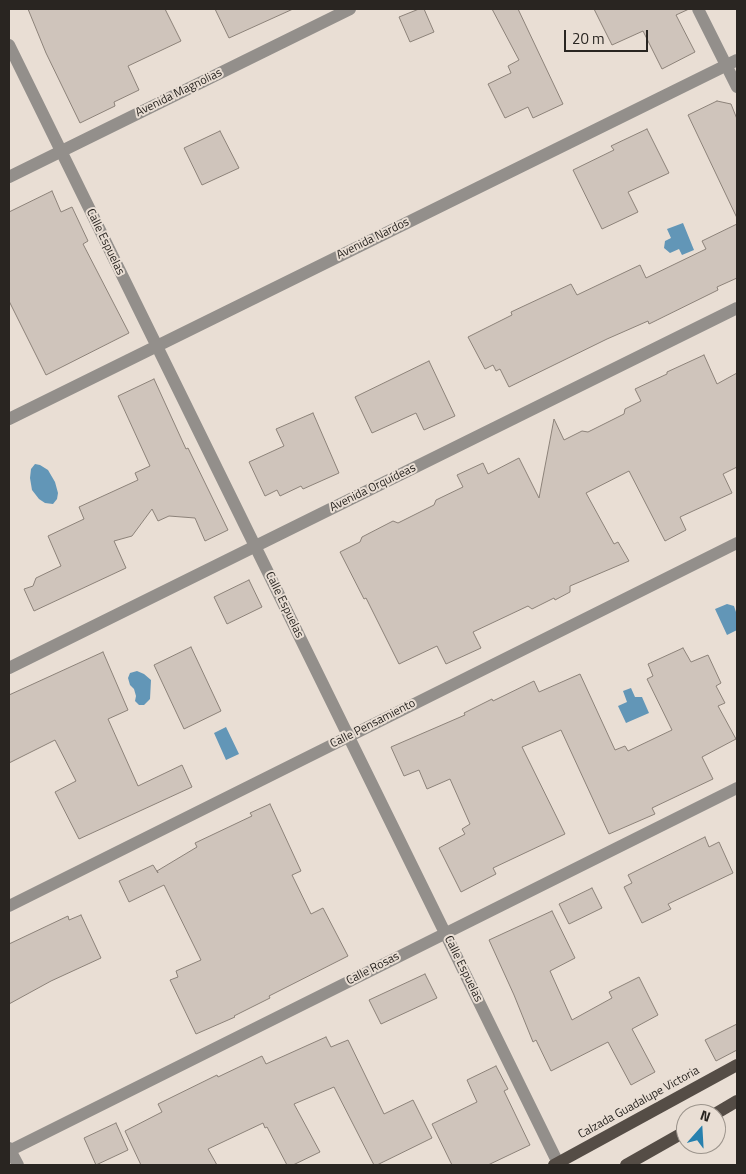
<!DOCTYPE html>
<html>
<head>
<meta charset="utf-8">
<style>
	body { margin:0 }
	#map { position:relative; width:746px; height:1174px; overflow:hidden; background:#e9ded4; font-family:"Titillium Web",sans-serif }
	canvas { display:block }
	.frame { position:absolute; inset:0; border:10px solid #292521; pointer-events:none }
	.north { position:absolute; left:676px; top:1104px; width:50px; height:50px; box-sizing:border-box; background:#e9ded4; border:1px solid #9c948c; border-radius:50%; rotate:19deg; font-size:14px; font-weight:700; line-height:20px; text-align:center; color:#292521 }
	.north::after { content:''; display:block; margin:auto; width:18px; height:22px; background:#2780ae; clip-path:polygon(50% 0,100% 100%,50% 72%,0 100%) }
	.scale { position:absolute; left:564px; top:30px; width:84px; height:22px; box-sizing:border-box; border:2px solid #292521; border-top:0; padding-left:6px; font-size:15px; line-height:18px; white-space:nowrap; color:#292521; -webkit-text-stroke:4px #e9ded4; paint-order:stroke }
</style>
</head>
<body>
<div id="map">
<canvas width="746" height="1174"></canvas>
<div class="frame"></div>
<div class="north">N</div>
<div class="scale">20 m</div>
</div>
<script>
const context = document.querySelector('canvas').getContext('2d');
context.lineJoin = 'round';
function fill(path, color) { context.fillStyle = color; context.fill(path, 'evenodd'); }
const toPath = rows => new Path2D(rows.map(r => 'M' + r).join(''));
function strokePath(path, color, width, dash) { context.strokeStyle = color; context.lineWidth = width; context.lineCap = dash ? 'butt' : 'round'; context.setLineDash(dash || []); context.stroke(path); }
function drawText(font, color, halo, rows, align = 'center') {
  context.font = font + ' "Titillium Web",sans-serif'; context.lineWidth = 4; context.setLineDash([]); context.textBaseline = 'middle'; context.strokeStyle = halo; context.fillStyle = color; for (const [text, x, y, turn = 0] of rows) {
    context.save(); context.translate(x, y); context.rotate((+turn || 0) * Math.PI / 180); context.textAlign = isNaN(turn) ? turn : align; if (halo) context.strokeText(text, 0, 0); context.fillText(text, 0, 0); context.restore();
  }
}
fill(toPath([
	[683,223,694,250,682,255,679,249,670,253,664,248,665,241,671,238,667,229],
	[35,464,40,465,48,470,55,482,58,493,57,499,53,504,45,503,39,499,32,490,30,478,31,469],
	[727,604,734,606,737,615,737,630,727,635,715,609],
	[137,671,144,674,151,680,150,699,144,705,139,705,135,701,136,696,134,689,130,685,128,678,130,673],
	[631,688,635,697,642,697,649,713,626,723,618,706,627,702,623,691],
	[226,727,239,754,226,760,214,733]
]), '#6296b7');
const building = toPath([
	[28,9,165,9,181,41,128,66,139,90,114,102,115,106,80,123,46,53,28,9],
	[215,9,293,9,229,38,215,9],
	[419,9,424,9,434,32,410,42,399,17,419,9],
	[492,9,518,9,563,104,533,118,528,107,505,118,488,84,511,73,508,66,519,60,492,9],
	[594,9,689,9,676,15,695,52,662,69,643,31,612,45,594,9],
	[717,101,731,104,737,119,737,218,688,115,717,101],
	[647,129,669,173,628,192,638,212,602,229,573,170,614,150,611,146,647,129],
	[220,131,239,168,202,185,184,148,220,131],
	[52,191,61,212,72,207,88,241,83,244,129,333,46,375,9,301,9,212,52,191],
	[737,224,737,278,717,287,718,290,649,324,648,321,607,339,509,387,500,369,496,371,493,365,485,369,468,337,512,315,511,312,571,284,577,295,640,265,646,278,706,249,702,241,737,224],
	[704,355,717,384,737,373,737,467,723,474,732,493,680,517,686,530,665,541,629,471,586,493,614,544,618,542,629,561,570,586,570,592,555,600,554,598,532,609,528,606,473,632,481,648,446,664,437,646,399,664,366,598,364,599,340,552,360,542,362,537,393,521,398,523,434,505,436,500,463,487,457,475,483,463,488,474,519,458,539,498,554,419,564,440,582,431,588,432,624,414,625,409,641,401,635,389,667,374,667,372,704,355],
	[429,361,455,416,424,430,416,413,372,433,355,397,429,361],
	[154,379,186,449,188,448,228,530,205,541,195,518,169,516,158,521,152,509,132,536,114,541,126,568,34,611,24,589,33,586,36,578,61,566,48,536,84,519,79,507,138,480,135,473,150,466,118,396,154,379],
	[313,413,339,473,303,489,301,486,280,496,277,490,265,496,249,462,284,446,276,429,313,413],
	[249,580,262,607,227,624,214,597,249,580],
	[191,647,221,711,184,729,154,665,191,647],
	[683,648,691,662,708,655,721,683,716,686,725,703,718,706,736,739,702,757,713,779,652,808,655,814,609,834,561,730,522,747,565,834,493,868,496,874,461,892,439,848,465,834,462,829,470,824,450,779,427,789,419,770,404,776,391,747,465,715,464,713,492,699,493,701,534,681,539,692,580,674,615,750,625,746,628,751,672,730,647,679,653,676,648,664,683,648],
	[103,652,128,710,108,719,138,786,182,765,192,787,79,839,55,792,76,781,55,740,9,763,9,695,103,652],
	[270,804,301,871,292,875,311,914,323,908,348,956,269,996,270,998,234,1016,235,1017,196,1034,170,980,178,977,176,971,201,960,164,885,129,902,119,881,153,865,158,873,157,871,197,847,195,843,252,816,250,813,270,804],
	[705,837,709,847,719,842,733,873,668,904,671,909,642,923,624,887,632,883,628,875,705,837],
	[592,888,602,908,569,924,559,904,592,888],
	[552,911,575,958,550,971,572,1020,612,998,609,992,639,977,658,1015,632,1029,655,1072,631,1085,608,1042,551,1071,536,1040,533,1042,514,995,489,940,552,911],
	[81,915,101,958,51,981,9,1004,9,944,68,916,69,920,81,915],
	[425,974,437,998,381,1024,369,1000,425,974],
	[737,1024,737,1050,716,1061,705,1040,737,1024],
	[326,1037,331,1047,348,1040,384,1114,413,1100,432,1138,377,1165,374,1165,334,1087,294,1104,320,1152,293,1165,287,1165,267,1127,265,1128,263,1123,208,1149,217,1165,141,1165,125,1131,162,1112,158,1104,217,1075,218,1077,262,1056,266,1064,326,1037],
	[496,1066,508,1089,504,1091,530,1145,488,1165,452,1165,432,1124,477,1102,467,1080,496,1066],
	[116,1123,128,1150,96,1165,84,1138,116,1123]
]);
fill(building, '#cfc4bb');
strokePath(building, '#8c8279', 1);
strokePath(toPath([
	[698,9,737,87],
	[9,45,559,1165],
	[9,177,350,9],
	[9,419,737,60],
	[9,668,737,308],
	[9,906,737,543],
	[9,1148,18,1165],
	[9,1151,737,788]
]), '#938f8b', 12);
strokePath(toPath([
	[715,1114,737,1101],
	[554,1165,737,1065],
	[626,1165,686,1131]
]), '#554d46', 12);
drawText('12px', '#292521', '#e9ded4', [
	["Avenida Magnolias",179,93,-26],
	["Avenida Nardos",373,239,-26],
	["Calle Espuelas",105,242,64],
	["Avenida Orquídeas",373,488,-26],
	["Calle Espuelas",284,605,64],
	["Calle Pensamiento",373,724,-27],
	["Calle Rosas",373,969,-27],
	["Calle Espuelas",463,969,64],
	["Calzada Guadalupe Victoria",639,1103,-29]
]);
</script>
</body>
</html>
